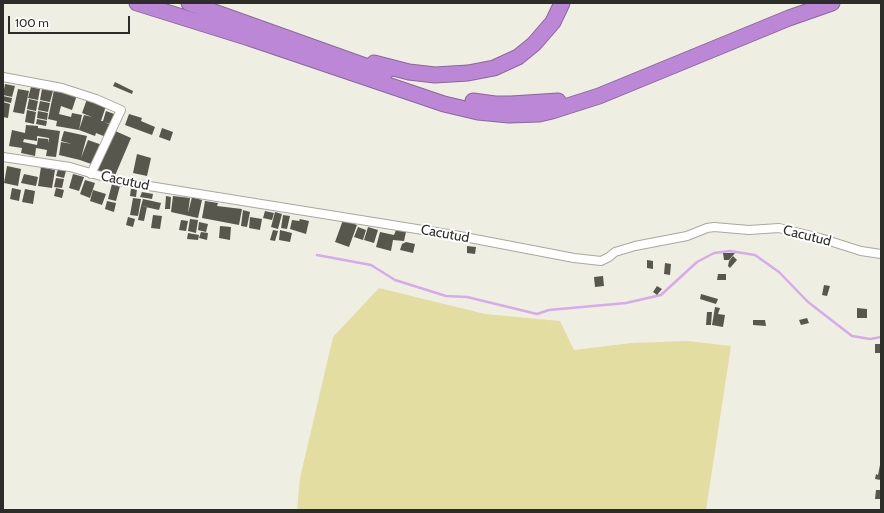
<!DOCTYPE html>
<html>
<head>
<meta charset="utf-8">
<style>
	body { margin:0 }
	#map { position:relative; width:884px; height:513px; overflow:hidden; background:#efeee3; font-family:Cabin,sans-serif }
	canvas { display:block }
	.frame { position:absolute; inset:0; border:4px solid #2c2c28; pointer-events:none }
	.scale { position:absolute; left:8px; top:16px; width:122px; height:18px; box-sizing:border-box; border:2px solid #2c2c28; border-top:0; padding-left:5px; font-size:12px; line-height:14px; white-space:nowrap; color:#2c2c28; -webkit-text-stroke:3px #fff; paint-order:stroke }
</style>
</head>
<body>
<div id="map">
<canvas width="884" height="513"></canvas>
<div class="frame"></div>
<div class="scale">100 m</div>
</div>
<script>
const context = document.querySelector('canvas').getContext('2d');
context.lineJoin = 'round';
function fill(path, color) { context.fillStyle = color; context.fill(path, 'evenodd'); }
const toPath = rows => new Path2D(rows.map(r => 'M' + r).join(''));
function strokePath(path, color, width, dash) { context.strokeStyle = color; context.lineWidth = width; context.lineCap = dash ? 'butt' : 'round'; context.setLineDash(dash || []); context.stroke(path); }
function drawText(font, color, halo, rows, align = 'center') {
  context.font = font + ' Cabin,sans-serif'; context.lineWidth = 4; context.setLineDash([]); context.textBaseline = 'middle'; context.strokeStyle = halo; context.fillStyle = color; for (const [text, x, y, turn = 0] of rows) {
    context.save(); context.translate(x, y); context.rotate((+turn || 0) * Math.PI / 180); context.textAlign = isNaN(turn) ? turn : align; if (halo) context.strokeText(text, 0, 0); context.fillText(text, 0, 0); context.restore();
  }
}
fill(toPath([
	[379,288,485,314,560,321,574,350,632,343,688,341,731,346,706,510,297,510,300,478,333,337]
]), '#e4dda2');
strokePath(toPath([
	[317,255,371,265,395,280,446,296,467,297,537,314,549,310,626,303,661,295,697,262,714,253,730,251,755,255,779,272,808,302,852,336,870,339,881,337]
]), '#d6aaeb', 2.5);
fill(toPath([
	[115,82,133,91,132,94,113,86],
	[5,84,15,86,12,97,3,95],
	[31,87,40,89,38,100,28,98],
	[18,89,29,91,24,114,13,112],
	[42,89,53,91,50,102,40,100],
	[54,90,77,95,72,110,61,106,59,114,71,117,72,113,82,115,79,130,56,126,57,121,48,119],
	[3,96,12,98,11,103,3,101],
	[29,99,38,101,36,111,27,109],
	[87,99,106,106,101,121,103,121,106,111,117,115,113,125,104,122,111,125,106,137,96,133,95,136,79,130,84,115,92,117,82,113],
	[40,101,50,103,48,112,38,110],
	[3,102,10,104,8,118,3,117],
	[27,110,36,112,34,124,25,122],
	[38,111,48,113,47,120,37,118],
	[129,114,142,118,141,121,155,127,152,135,125,125],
	[37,119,47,121,46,126,36,124],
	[26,125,38,126,38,128,60,131,56,157,46,156,47,150,36,148,35,156,21,153,22,148,9,146,12,130,25,133],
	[37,136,49,138,48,143,48,139,38,138,37,145,23,142,24,139,37,141],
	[162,128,173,132,170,141,159,137],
	[113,130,131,138,114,178,96,170],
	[64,131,87,136,81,158,88,140,102,145,94,165,80,160,59,155,61,142,72,144,61,141],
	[137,154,151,158,147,176,133,173],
	[7,166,21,169,18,186,4,183],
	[41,167,55,170,52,188,38,186],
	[58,169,66,171,64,178,56,176],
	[24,174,38,177,36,186,21,183],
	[73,174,84,177,79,191,69,188],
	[56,178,64,179,62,188,54,187],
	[85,180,95,183,90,198,80,194],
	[112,184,120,186,116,201,108,199],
	[12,188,21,190,19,201,10,199],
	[56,188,64,190,62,198,54,196],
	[131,188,137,189,136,197,130,196],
	[25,189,35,191,33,204,22,202],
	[93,190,106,194,102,205,90,201],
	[142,192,153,194,152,199,140,197],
	[166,196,171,197,170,209,165,209],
	[173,196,190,198,188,213,192,197,202,200,198,218,171,212],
	[133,198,141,199,138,216,130,215],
	[143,199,161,203,159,210,141,206],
	[107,201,116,203,114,212,105,209],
	[205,201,218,203,217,206,242,209,239,225,202,218],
	[141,206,147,207,144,221,138,220],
	[243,210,250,212,247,227,241,226],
	[265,211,274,213,272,220,263,218],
	[275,212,282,214,278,229,271,227],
	[153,215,162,216,160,229,151,228],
	[283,215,290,216,287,229,281,228],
	[128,217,135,219,133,227,126,225],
	[250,217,262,219,260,230,249,228],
	[190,219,198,220,196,233,188,231],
	[300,219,309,221,306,234,290,229,292,220,299,221],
	[181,220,188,221,186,231,179,230],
	[343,220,357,225,349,247,335,242],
	[199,222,208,224,206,232,198,230],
	[220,226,231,227,230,240,219,238],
	[358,227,366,230,363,240,354,237],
	[368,227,378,230,374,243,364,240],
	[273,230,278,231,275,241,270,240],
	[280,230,292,233,290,242,279,240],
	[396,230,406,232,404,241,393,240,391,251,376,247,380,232,394,235],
	[201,232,208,233,207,240,199,238],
	[188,233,199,235,198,240,187,239],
	[406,242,415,244,413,253,400,250,402,244],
	[467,246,476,247,475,254,467,253],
	[723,253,735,253,729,260,724,260],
	[733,256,737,260,730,268,728,266,729,261],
	[647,260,653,261,653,269,647,268],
	[665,263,671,264,670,275,664,274],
	[718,274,726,274,726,280,717,280],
	[603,276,604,286,595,287,594,277],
	[824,285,830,286,827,296,822,295],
	[657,286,662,289,657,295,653,292],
	[701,294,718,299,716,304,700,299],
	[715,307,720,308,718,314,725,315,723,327,712,325],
	[857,308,867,309,867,318,857,318],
	[707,312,712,312,711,325,706,325],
	[807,318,809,323,801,325,799,320],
	[753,320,765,320,766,326,753,325],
	[875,344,881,344,880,353,875,353],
	[880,465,881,465,881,480,875,479,876,474,878,475],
	[876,490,881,490,881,499,875,499]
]), '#58574d');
const minor = toPath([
	[3,77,62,88,96,99,121,110,91,174],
	[3,157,70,167,118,181,454,235,574,258,601,261,609,257,615,252,635,246,687,236,707,228,714,227,749,230,779,228,820,238,861,251,881,254]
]);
const motorway = toPath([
	[137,3,249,38,444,104,478,112,509,115,539,114,552,111,599,96,789,18,832,3],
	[189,3,385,73],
	[374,63,409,72,435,75,468,73,494,68,518,57,534,44,553,22,562,3],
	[473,101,495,104,511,104,558,101]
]);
strokePath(minor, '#a9a89e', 10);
strokePath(motorway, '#8a679a', 17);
strokePath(minor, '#fff', 8);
strokePath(motorway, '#bd87d7', 15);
drawText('14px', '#2c2c28', '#fff', [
	["Cacutud",125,181,12],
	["Cacutud",445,234,10],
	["Cacutud",807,236,14]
]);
</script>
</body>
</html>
